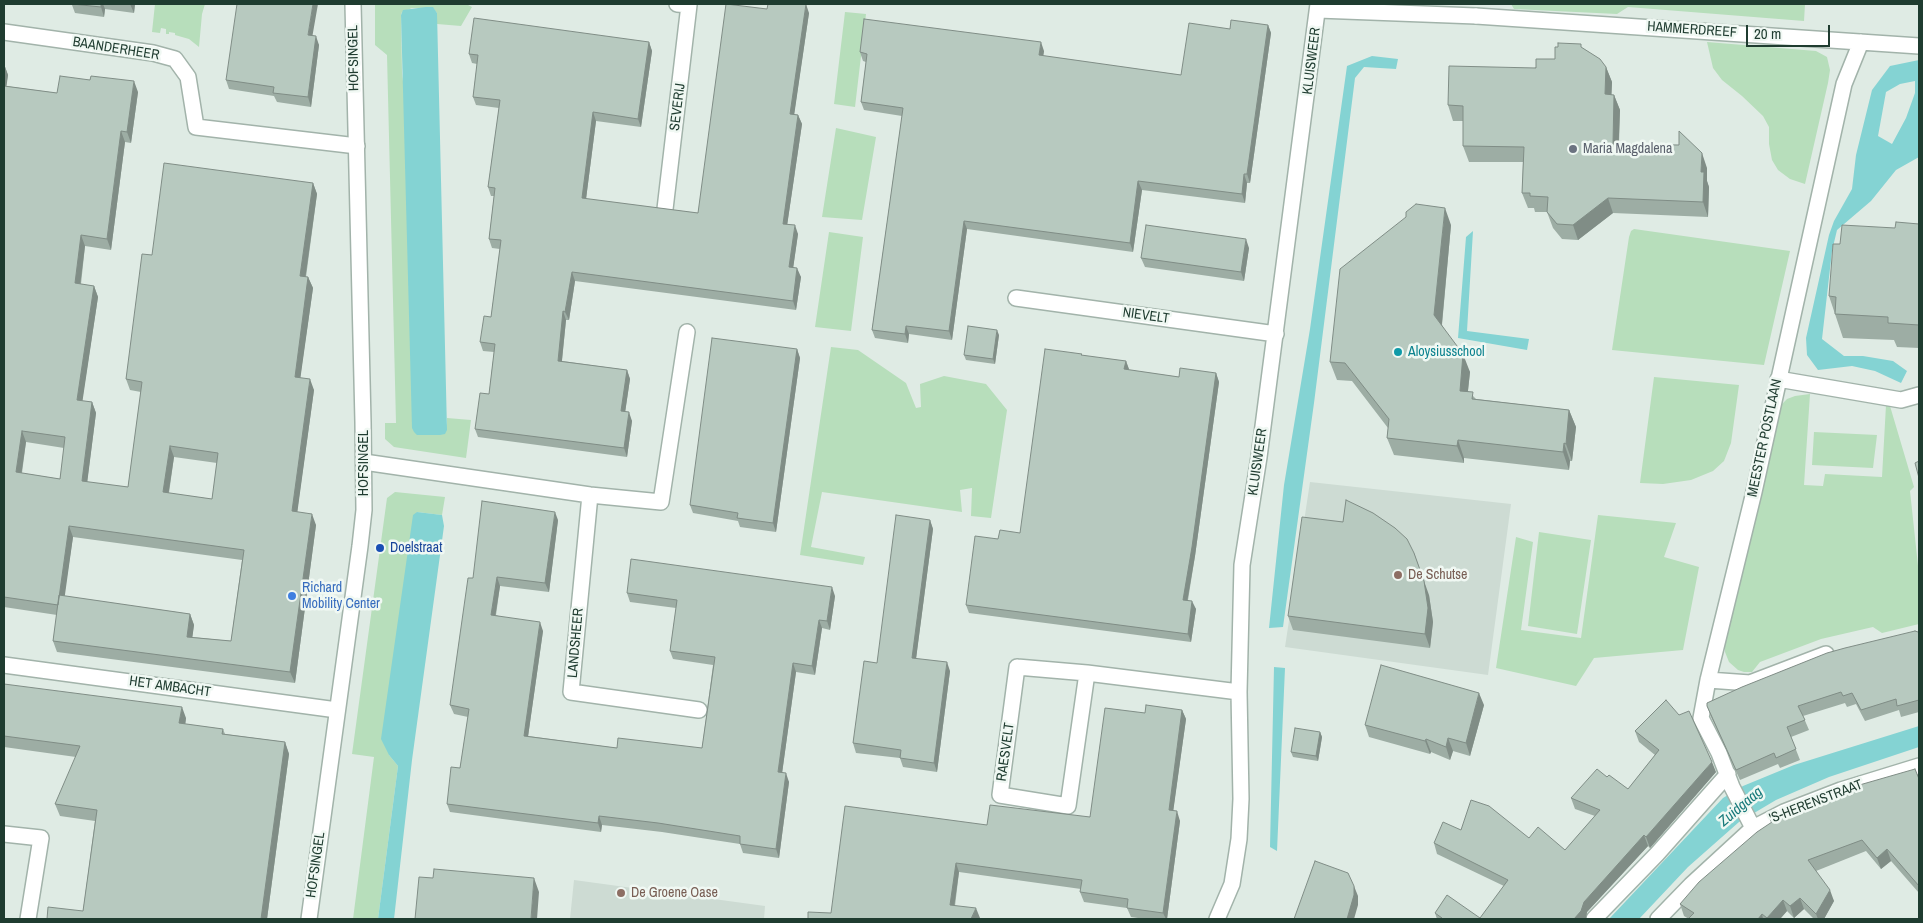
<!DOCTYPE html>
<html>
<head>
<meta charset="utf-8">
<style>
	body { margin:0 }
	#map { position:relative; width:1923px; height:923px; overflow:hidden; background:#dfebe4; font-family:"Archivo Narrow",sans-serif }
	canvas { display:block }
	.frame { position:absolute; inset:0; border:5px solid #1f3c30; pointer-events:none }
	.scale { position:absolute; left:1746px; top:25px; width:84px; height:22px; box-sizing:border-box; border:2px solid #1f3c30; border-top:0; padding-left:6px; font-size:15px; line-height:18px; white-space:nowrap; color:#1f3c30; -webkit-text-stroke:4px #f0f8f3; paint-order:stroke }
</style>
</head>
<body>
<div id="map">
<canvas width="1923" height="923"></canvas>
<div class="frame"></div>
<div class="scale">20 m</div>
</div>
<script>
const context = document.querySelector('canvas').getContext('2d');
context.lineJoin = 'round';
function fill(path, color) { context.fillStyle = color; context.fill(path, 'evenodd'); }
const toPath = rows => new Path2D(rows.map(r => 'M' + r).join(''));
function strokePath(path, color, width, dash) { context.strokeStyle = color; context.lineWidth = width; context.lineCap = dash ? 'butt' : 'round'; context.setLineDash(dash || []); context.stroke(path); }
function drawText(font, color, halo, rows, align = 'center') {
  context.font = font + ' "Archivo Narrow",sans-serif'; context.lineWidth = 5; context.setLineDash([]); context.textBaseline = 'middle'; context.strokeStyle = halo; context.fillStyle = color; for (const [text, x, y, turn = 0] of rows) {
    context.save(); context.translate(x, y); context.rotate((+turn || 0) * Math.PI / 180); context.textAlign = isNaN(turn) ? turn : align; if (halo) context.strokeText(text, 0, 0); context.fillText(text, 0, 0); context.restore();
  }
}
fill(toPath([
	[1310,482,1511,504,1488,675,1285,647],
	[574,880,765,906,764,919,570,919]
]), '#cddbd3');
fill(toPath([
	[155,4,205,4,202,14,199,47,189,39,175,35,175,33,169,32,169,34,166,34,166,29,161,28,160,33,152,32],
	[375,4,466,4,472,7,461,26,437,24,437,13,433,8,412,8,402,12,401,15,402,73,447,430,447,418,471,420,466,458,394,447,385,439,385,423,396,423,387,55,375,45],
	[1511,4,1805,4,1804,21,1628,7,1617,14,1514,9],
	[845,12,866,14,855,107,834,104],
	[1707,42,1816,51,1827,57,1830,70,1828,83,1805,184,1790,179,1778,170,1772,160,1769,144,1769,127,1763,116,1742,96,1722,80,1713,68],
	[836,128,876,137,862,220,822,217],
	[1634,229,1790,251,1764,365,1612,350,1629,237,1631,231],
	[829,232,863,237,851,331,815,327],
	[831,347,858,350,906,383,916,408,921,407,920,384,944,376,986,384,1007,410,991,518,971,516,972,488,960,490,962,512,822,492,811,547,865,557,863,565,800,555],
	[1654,377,1739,385,1731,443,1724,461,1713,471,1691,480,1663,484,1640,483],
	[1810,394,1804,485,1823,486,1825,474,1882,477,1886,405,1890,406,1914,487,1910,491,1919,575,1919,624,1882,633,1873,627,1821,639,1760,662,1752,672,1744,672,1738,670,1729,662,1725,652,1725,637,1781,405,1787,399,1795,396],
	[1814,432,1877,435,1873,468,1812,465],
	[395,492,445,497,442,515,417,512,389,755,398,766,378,919,353,919,374,757,352,754,387,498],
	[1598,515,1676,523,1664,557,1699,567,1683,650,1594,658,1576,686,1496,668,1516,537,1533,542,1521,630,1581,638],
	[1539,532,1591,540,1577,634,1528,626]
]), '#b7debb');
fill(toPath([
	[426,7,433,7,437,13,447,430,445,434,440,435,417,435,414,432,412,428,401,15,403,10],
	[1372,56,1398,59,1396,69,1364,67,1355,78,1314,403,1283,627,1269,628,1284,485,1310,329,1347,66],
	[1919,60,1919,157,1896,170,1871,201,1837,230,1832,251,1822,339,1844,356,1863,356,1893,361,1907,371,1901,383,1875,371,1852,366,1818,370,1807,355,1806,338,1829,235,1834,221,1852,189,1856,155,1872,90,1890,66],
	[1915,81,1915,93,1906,118,1892,144,1878,136,1886,92,1900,84],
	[1473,231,1467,331,1529,339,1527,350,1458,338,1466,237],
	[417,512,442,515,444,526,412,760,394,919,378,919,398,766,389,755,381,739,413,515],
	[1274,667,1285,668,1277,851,1270,847],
	[1919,726,1919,747,1829,777,1776,800,1739,822,1688,867,1639,919,1609,919,1723,798,1743,786,1794,765]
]), '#84d3d3');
const service = toPath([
	[1318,10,1476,16],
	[4,834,41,838,28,919]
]);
const minor = toPath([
	[1476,16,1919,46],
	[4,32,153,53,175,59,188,77,196,127,357,146],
	[665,209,689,5,677,4],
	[1016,298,1276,334],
	[1778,379,1901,400,1919,395],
	[364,462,590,495,661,502,687,332],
	[590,495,571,692,699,710],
	[4,665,337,710],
	[1017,667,1087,673,1068,806,1000,795,1017,667],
	[1087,673,1239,692],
	[1708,680,1750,683,1826,654],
	[1753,828,1732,787,1719,753,1701,718,1708,680,1754,492,1844,84,1861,42],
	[1217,919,1232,884,1239,839,1241,799,1239,692,1242,565,1259,457,1318,4],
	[1594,919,1657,854,1728,774],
	[1658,919,1691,885,1753,828,1784,812,1841,790,1919,766]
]);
const tertiary = toPath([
	[309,919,360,546,364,510,363,422,353,4]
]);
strokePath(service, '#a2b3aa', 18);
strokePath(minor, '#a2b3aa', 18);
strokePath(tertiary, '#a2b3aa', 18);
strokePath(service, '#fff', 15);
strokePath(minor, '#fff', 15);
strokePath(tertiary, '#fff', 15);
fill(toPath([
	[62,4,135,4,134,13,105,9,104,17,75,13,72,5],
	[767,9,809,13,794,114,798,115,802,124,787,225,798,234,793,268,801,277,796,310,575,281,569,320,566,320,562,361,627,370,630,379,625,412,632,421,627,457,478,437,475,429,489,394,494,352,483,351,480,342,491,317,500,249,492,248,489,239,494,196,491,196,488,187,499,108,476,105,473,97,477,64,472,63,469,54,649,42,652,51,641,127,596,121,586,199,698,213],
	[1268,25,1271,33,1250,183,1247,183,1245,203,1142,190,1133,252,967,229,952,340,909,334,908,343,875,338,872,330,902,116,864,110,861,102,866,62,863,61,860,52,1044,51,1043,56,1181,75,1230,29],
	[313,36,319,45,311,107,277,102,274,96,229,89,226,80],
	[1583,48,1606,67,1612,82,1611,95,1614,95,1620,110,1619,144,1707,168,1707,181,1709,187,1708,217,1613,213,1578,240,1562,239,1553,228,1547,212,1535,212,1534,208,1528,208,1522,193,1523,162,1469,162,1463,146,1463,121,1453,121,1448,105,1555,59],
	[4,64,8,75,6,86,57,93,138,92,131,143,125,142,111,250,85,246,81,284,94,286,98,297,82,401,92,402,96,413,87,482,128,487,141,392,130,390,126,379,152,255,313,183,317,194,306,277,308,277,313,288,300,378,314,390,297,512,316,525,295,683,57,652,53,641,57,615,4,607],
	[26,442,64,448,60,479,22,473],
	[174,457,217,463,212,499,169,493],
	[73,537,242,560,231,641,192,637,194,625,190,614,64,596],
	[1919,224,1919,348,1897,347,1894,340,1843,338,1829,296,1840,244,1895,228],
	[1451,225,1442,325,1470,372,1468,391,1476,399,1569,410,1576,427,1572,461,1570,461,1569,470,1464,458,1464,463,1394,455,1387,438,1388,428,1352,381,1337,380,1330,362],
	[1249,248,1244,281,1145,267,1141,258],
	[999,335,995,364,966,360,964,355],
	[797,349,800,358,776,532,740,527,738,521,693,513,690,505],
	[1082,356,1126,361,1129,370,1179,377,1216,373,1219,382,1195,556,1188,600,1196,609,1191,642,969,613,966,605,998,539,1020,533],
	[558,520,549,592,500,586,496,615,543,631,528,736,617,748,702,748,713,665,673,659,670,651,676,608,630,602,627,593,835,596,830,630,822,628,815,675,796,672,782,773,789,782,779,858,743,853,740,844,662,832,602,825,601,832,450,812,447,804,460,768,468,717,454,714,450,705,473,578],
	[930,520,933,529,916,658,950,671,937,772,903,767,900,758,856,753,853,743,877,663],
	[1429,595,1433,622,1430,648,1293,630,1288,616],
	[1919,632,1919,712,1901,717,1899,710,1865,721,1856,704,1847,707,1845,703,1803,716,1809,730,1791,737,1800,760,1780,768,1778,764,1740,780,1711,717,1707,706],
	[4,684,186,718,185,724,223,729,225,734,285,742,289,754,267,919,47,919,83,911,95,821,60,816,55,804,76,757,4,747],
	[1484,705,1470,756,1453,751,1450,760,1431,752,1430,754,1369,737,1365,725],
	[1182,710,1186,719,1173,811,1180,821,1167,919,1145,919,1131,917,1127,908,1084,902,1080,892,1081,889,959,872,955,906,980,918,979,919,808,919,831,913,987,825,1090,817,1145,713],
	[1635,731,1716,772,1650,848,1648,846,1587,912,1586,919,1437,919,1435,913,1480,918,1504,886,1437,854,1434,843,1461,830,1529,838,1565,850,1595,816,1575,809,1571,798,1607,777,1628,789,1655,755,1639,742],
	[1320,732,1322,737,1318,761,1293,757,1291,752],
	[1919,779,1919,893,1891,861,1881,869,1866,851,1816,871,1834,901,1824,919,1814,919,1804,909,1794,918,1787,911,1780,919,1688,919,1689,919,1684,916,1680,904,1771,823,1770,819]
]), '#9dada4');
fill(toPath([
	[101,4,103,4,105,9,104,17,101,7],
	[130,4,135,4,134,13],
	[313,4,318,4,311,44,308,35],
	[806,4,809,13,793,123,790,114],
	[1268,25,1271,33,1250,183,1247,174],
	[316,36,319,45,311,107,308,97],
	[649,42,652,51,641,127,638,119],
	[1041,42,1044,51,1042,64,1039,55],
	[4,64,8,75,5,97,4,93],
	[1606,67,1612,82,1611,110,1605,94],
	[134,81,138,92,131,143,127,132],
	[1614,95,1620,110,1618,159,1613,144],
	[593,112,596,121,585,207,582,198],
	[798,115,802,124,786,233,783,224],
	[121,131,125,142,111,250,107,239],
	[1702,153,1707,168,1707,181,1709,187,1708,217,1703,202,1701,172],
	[1244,174,1247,183,1245,203,1242,194],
	[1138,181,1142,190,1133,252,1130,243],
	[313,183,317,194,304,287,300,276],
	[1608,198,1613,213,1578,240,1573,225],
	[1445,208,1451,225,1441,333,1434,315],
	[964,221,967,229,952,340,949,331],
	[795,225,798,234,792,276,789,267],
	[81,235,85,246,79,294,75,283],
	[1246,239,1249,248,1244,281,1241,272],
	[797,268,801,277,796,310,793,301],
	[572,272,575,281,569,320,565,312],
	[308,277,313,288,299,388,295,377],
	[94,286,98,297,81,411,77,400],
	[563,311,566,320,561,369,558,361],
	[906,326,909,334,908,343,905,334],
	[997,330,999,335,995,364,993,359],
	[797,349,800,358,776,532,773,523],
	[1463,354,1470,372,1466,408,1460,391],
	[1126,361,1129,369,1128,378,1124,369],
	[627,370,630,379,624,420,621,411],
	[1216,373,1219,382,1195,556,1186,608,1183,600],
	[310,379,314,390,296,522,292,511],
	[92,402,96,413,86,492,82,481],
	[1569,410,1576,427,1572,461,1566,444],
	[629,412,632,421,627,457,624,448],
	[22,431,26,442,20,483,16,472],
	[1458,440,1464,458,1464,463,1457,446],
	[1564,443,1570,461,1569,470,1563,452],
	[170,446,174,457,167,503,163,492],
	[555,512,558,520,549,592,545,583],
	[312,514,316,525,295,683,290,672],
	[930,520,933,529,915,667,912,658],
	[69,526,73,537,62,616,58,605],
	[1414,553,1429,595,1433,622,1430,648,1425,634],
	[497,577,500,586,494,624,491,615],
	[832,587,835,596,830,630,827,621],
	[1192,601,1196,609,1191,642,1188,634],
	[190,614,194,625,191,648,187,637],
	[819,620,822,628,815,675,812,666],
	[540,622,543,631,527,744,524,736],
	[947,662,950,671,937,772,934,763],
	[793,663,796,672,781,781,778,772],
	[1479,693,1484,705,1470,756,1466,743],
	[182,707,186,718,184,735,179,723],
	[1182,710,1186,719,1172,820,1169,810],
	[1320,732,1322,737,1318,761,1316,756],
	[1448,738,1453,751,1450,760,1446,747],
	[1426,739,1431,752,1430,754,1425,741],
	[285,742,289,754,267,919,261,919],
	[1712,762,1716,772,1650,848,1646,837],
	[786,773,789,782,779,858,776,849],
	[1177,811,1180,821,1167,919,1166,919,1163,913],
	[599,816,602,825,601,832,598,823],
	[1644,835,1648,846,1587,912,1586,919,1574,919,1584,902],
	[1887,849,1891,861,1881,869,1877,858],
	[956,863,959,872,953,915,950,905],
	[534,878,539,892,537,919,531,919],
	[1354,886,1358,896,1358,905,1354,919,1347,919],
	[1830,890,1834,901,1824,919,1818,919,1816,914],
	[1800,898,1804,909,1794,918,1790,906],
	[1783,900,1787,911,1780,919,1767,919,1767,918],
	[976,908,980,918,979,919,971,919],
	[1762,914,1763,919,1758,919]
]), '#808d86');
const building = toPath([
	[72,4,101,4,101,7,72,4],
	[237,4,313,4,308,35,316,36,308,97,273,93,274,87,226,80,237,4],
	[726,4,767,9,768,4,806,4,790,114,798,115,783,224,795,225,789,267,797,268,793,301,572,272,565,312,563,311,558,361,627,370,621,411,629,412,624,448,475,429,480,393,489,394,495,344,480,342,484,316,491,317,501,240,489,239,495,188,488,187,500,100,473,97,478,55,469,54,474,18,649,42,638,119,593,112,582,198,698,213,726,4],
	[864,19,1041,42,1039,55,1181,75,1189,23,1230,29,1231,20,1268,25,1247,174,1244,174,1242,194,1138,181,1130,243,964,221,949,331,906,326,905,334,872,330,903,108,861,102,867,54,860,52,864,19],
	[1558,43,1581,44,1581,47,1600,59,1606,67,1605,94,1614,95,1613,144,1679,145,1679,131,1702,153,1701,172,1704,172,1703,202,1608,198,1573,225,1557,224,1547,212,1548,197,1530,196,1530,193,1522,193,1524,147,1463,146,1463,106,1448,105,1449,66,1536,68,1536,59,1555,59,1555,47,1558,47,1558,43],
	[60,76,90,80,91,76,134,81,127,132,121,131,107,239,81,235,75,283,94,286,77,400,92,402,82,481,128,487,142,382,126,379,142,254,152,255,164,163,313,183,300,276,308,277,295,377,310,379,292,511,312,514,290,672,53,641,59,595,190,614,187,637,231,641,244,550,69,526,58,605,4,597,4,86,57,93,60,76],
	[22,431,65,437,60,479,16,472,22,431],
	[170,446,218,453,212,499,163,492,170,446],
	[1416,204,1445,208,1434,315,1463,354,1460,391,1473,392,1472,399,1569,410,1566,444,1564,443,1563,452,1458,440,1457,446,1387,438,1389,419,1345,363,1330,362,1340,269,1406,217,1406,212,1416,204],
	[1896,222,1919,224,1919,325,1888,323,1888,317,1835,314,1836,297,1829,296,1833,244,1840,244,1842,225,1895,228,1896,222],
	[1146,225,1246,239,1241,272,1141,258,1146,225],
	[968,326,997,330,993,359,964,355,968,326],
	[712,338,797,349,773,523,737,518,738,513,690,505,712,338],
	[1045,349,1082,354,1081,355,1126,361,1124,369,1179,377,1180,368,1216,373,1192,547,1183,600,1192,601,1188,634,966,605,975,536,998,539,1000,530,1020,533,1045,349],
	[1919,461,1919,478,1915,463,1919,461],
	[1346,500,1373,513,1395,528,1407,539,1414,553,1424,581,1428,608,1425,634,1288,616,1302,517,1343,522,1346,500],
	[482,501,555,512,545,583,497,577,491,615,540,622,524,736,617,748,618,738,702,748,715,657,670,651,677,600,627,593,631,559,832,587,827,621,819,620,812,666,793,663,778,772,786,773,776,849,740,844,740,836,658,823,599,816,598,823,447,804,451,767,460,768,469,709,450,705,468,578,473,578,482,501],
	[896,515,930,520,912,658,947,662,934,763,900,758,901,750,853,743,864,661,877,663,896,515],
	[1915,631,1918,632,1919,632,1919,700,1897,706,1896,699,1861,710,1852,693,1843,696,1841,692,1798,706,1805,720,1787,727,1796,749,1776,758,1774,753,1736,770,1707,706,1707,703,1742,687,1827,653,1845,648,1915,631],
	[1381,665,1479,693,1466,743,1448,738,1446,747,1426,739,1425,741,1365,725,1381,665],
	[4,684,182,707,179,723,223,729,222,734,285,742,261,919,47,919,48,907,83,911,97,810,55,804,80,746,4,736,4,684],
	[1666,700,1679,715,1689,711,1712,762,1646,837,1644,835,1584,902,1581,911,1574,919,1440,919,1442,918,1435,913,1447,895,1480,918,1508,880,1434,843,1443,822,1461,830,1471,800,1489,806,1529,838,1538,827,1565,850,1600,810,1571,798,1597,769,1607,777,1609,775,1628,789,1659,750,1635,731,1666,700],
	[1146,705,1182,710,1169,810,1177,811,1163,913,1127,908,1128,899,1080,892,1082,880,956,863,950,905,976,908,971,919,808,919,808,912,831,913,845,806,987,825,990,805,1090,817,1105,708,1145,713,1146,705],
	[1295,728,1320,732,1316,756,1291,752,1295,728],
	[1915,769,1919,779,1919,886,1887,849,1877,858,1862,840,1808,860,1830,890,1816,914,1800,898,1790,906,1783,900,1767,918,1762,914,1758,919,1688,919,1694,913,1680,904,1699,882,1757,832,1772,822,1770,819,1849,788,1915,769],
	[1315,861,1348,873,1354,886,1354,895,1347,919,1294,919,1315,861],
	[434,869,534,878,531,919,415,919,419,877,433,878,434,869]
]);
fill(building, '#b7c9bf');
strokePath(building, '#808d86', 1);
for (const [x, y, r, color] of [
	[1573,149,5,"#6b7280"],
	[1398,352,5,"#0f9aa8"],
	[380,548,5,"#1a4fb4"],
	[1398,575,5,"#8d6e63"],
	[292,596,5,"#3f7fe0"],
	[621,893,5,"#8d6e63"]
]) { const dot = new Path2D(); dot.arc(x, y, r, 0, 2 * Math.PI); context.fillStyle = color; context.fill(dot); strokePath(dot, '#f0f8f3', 2); }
drawText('14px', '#1f3c30', '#f0f8f3', [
	["HAMMERDREEF",1692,30,4],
	["BAANDERHEER",116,49,9],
	["HOFSINGEL",354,58,-91],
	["KLUISWEER",1312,61,-83],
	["SEVERIJ",678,107,-83],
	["NIEVELT",1146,316,8],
	["MEESTER POSTLAAN",1765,438,-78],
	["KLUISWEER",1258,462,-82],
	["HOFSINGEL",364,463,-90],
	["LANDSHEER",576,643,-85],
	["HET AMBACHT",170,687,8],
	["RAESVELT",1006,752,-82],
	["'S-HERENSTRAAT",1816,802,-21],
	["HOFSINGEL",316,865,-82]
]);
drawText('14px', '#5b616d', '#f0f8f3', [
	["Maria Magdalena",1583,149]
], 'left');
drawText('14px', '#0d838f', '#f0f8f3', [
	["Aloysiusschool",1408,352]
], 'left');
drawText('14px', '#164399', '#f0f8f3', [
	["Doelstraat",390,548]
], 'left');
drawText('14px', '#785e54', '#f0f8f3', [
	["De Schutse",1408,575],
	["De Groene Oase",631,893]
], 'left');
drawText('14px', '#366cbe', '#f0f8f3', [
	["Richard",302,588],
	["Mobility Center",302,604]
], 'left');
drawText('italic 15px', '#17797a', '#f0f8f3', [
	["Zuidgaag",1741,807,-40]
]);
</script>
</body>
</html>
